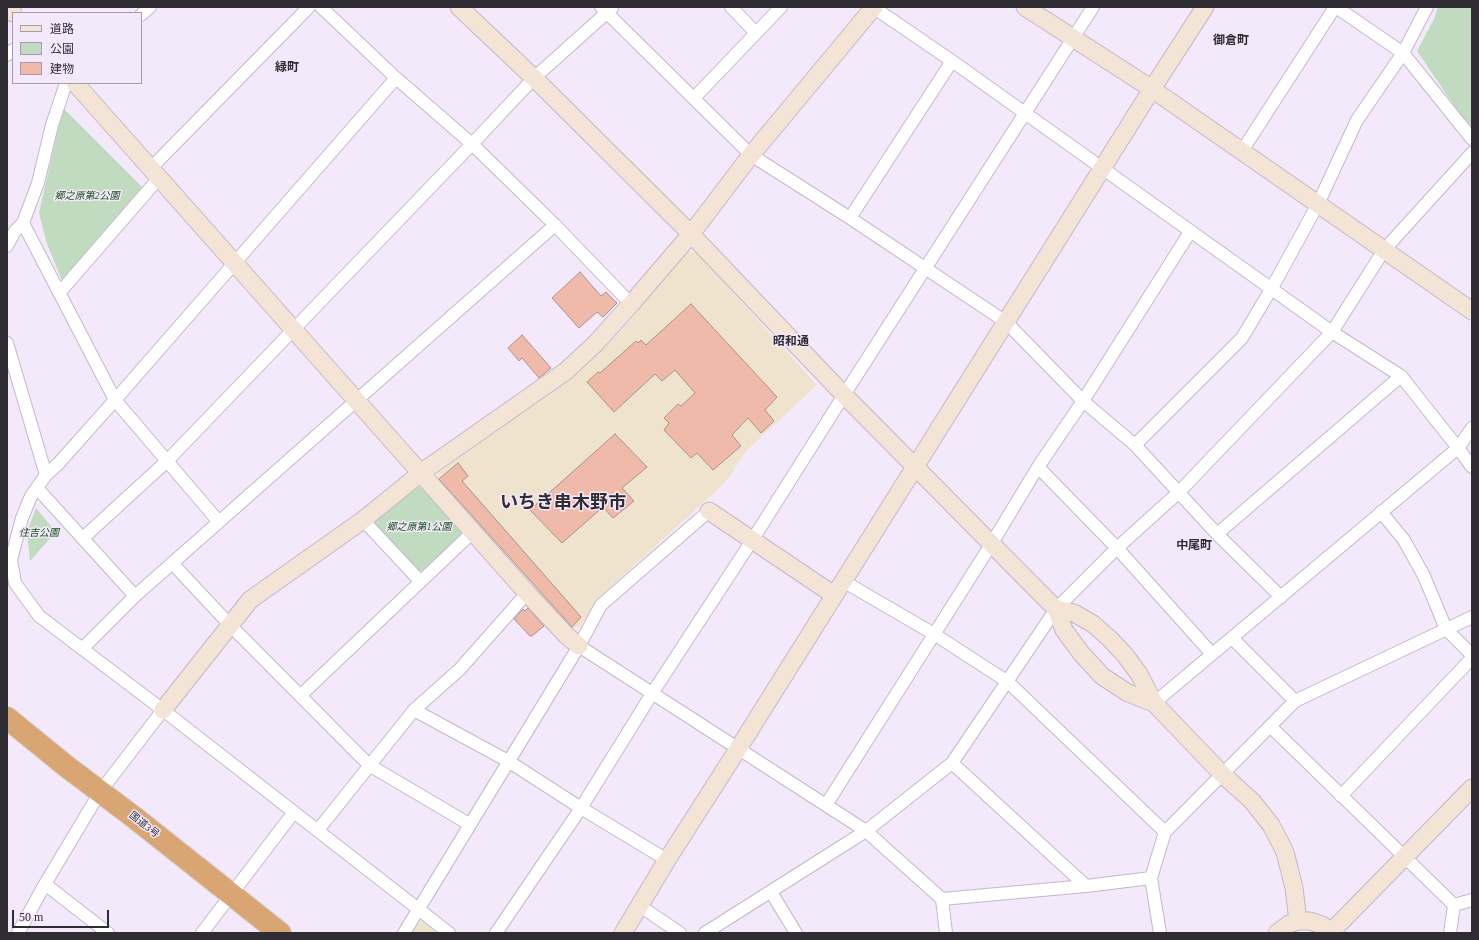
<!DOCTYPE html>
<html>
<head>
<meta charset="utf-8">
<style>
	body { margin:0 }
	#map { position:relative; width:1479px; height:940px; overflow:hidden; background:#f4e9fb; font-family:"Times New Roman","Noto Sans JP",serif }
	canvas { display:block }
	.frame { position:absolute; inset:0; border:8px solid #302c33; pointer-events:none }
	.legend { position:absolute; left:12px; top:12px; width:130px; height:72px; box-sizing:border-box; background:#f4e9fb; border:1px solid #a69dab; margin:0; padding:5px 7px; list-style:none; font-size:12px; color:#302c33 }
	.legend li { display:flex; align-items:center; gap:8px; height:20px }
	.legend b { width:20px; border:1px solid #a69dab }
	.scale { position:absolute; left:12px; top:910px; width:97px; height:18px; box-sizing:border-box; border:2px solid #302c33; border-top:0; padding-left:5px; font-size:12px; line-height:14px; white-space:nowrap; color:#302c33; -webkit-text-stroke:3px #f4e9fb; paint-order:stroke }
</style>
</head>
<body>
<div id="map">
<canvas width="1479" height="940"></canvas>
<div class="frame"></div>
<ul class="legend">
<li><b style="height:5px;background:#f4e4d5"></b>道路</li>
<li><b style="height:11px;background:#c0dbc0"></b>公園</li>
<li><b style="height:11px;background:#f0baab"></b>建物</li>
</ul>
<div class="scale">50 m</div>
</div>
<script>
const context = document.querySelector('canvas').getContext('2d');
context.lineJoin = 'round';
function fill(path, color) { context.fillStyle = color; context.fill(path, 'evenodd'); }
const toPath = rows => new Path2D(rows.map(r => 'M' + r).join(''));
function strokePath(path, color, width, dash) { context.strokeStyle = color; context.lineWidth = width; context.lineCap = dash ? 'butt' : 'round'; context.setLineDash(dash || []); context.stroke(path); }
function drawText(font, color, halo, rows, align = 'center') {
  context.font = font + ' "Times New Roman","Noto Sans JP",serif'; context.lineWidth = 3; context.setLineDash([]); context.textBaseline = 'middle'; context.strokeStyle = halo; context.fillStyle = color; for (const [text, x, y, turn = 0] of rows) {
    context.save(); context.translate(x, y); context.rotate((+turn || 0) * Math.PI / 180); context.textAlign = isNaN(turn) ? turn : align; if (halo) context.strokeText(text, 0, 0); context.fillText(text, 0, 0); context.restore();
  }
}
fill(toPath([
	[684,252,696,252,817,385,746,451,730,476,715,492,597,599,580,627,570,628,437,477,438,473,535,404,583,368,622,330],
	[426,920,442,933,412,933,418,923]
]), '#efe3ce');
fill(toPath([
	[1438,7,1472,7,1472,127,1459,113,1417,51,1434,19],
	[63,108,151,196,63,283,47,244,39,213],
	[418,487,428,490,462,529,462,535,425,570,418,571,374,525,374,520],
	[36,508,56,532,30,561,27,532]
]), '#c0dbc0');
const building = toPath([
	[580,272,601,296,606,292,617,303,603,317,597,312,579,328,552,298,580,272],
	[691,304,777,397,765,410,774,421,761,433,748,418,732,435,741,446,713,470,697,453,691,458,664,430,669,423,664,418,678,404,681,406,695,393,675,370,662,381,655,374,614,412,587,382,598,372,600,373,636,341,638,343,641,340,646,345,691,304],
	[522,335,551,368,539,378,522,358,519,361,508,348,522,335],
	[615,434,647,467,622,488,634,501,613,518,603,507,562,543,530,510,615,434],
	[458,463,468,476,462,481,581,617,572,627,439,479,458,463],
	[528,608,544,626,532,636,530,636,514,619,523,609,525,611,528,608]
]);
fill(building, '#f0baab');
strokePath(building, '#a8938d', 1);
const street = toPath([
	[321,7,396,78,472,144,555,225,631,304],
	[601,7,751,155,850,218,1006,322,1083,401,1135,445,1217,534,1281,597],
	[731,7,756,33],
	[873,7,952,61,1332,332,1401,376,1458,448,1472,467],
	[1336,7,1403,53,1472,139],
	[141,15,150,7],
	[7,55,13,50],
	[396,78,115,400,58,464,46,475,31,496,22,518,11,560,15,583,39,616,163,710,449,933],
	[694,98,781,7],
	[1242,151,1335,7],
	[151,168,309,7],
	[850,218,952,61],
	[23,223,115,400,219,522],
	[7,246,15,231,23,223,38,183,52,125,66,83],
	[60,292,159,178],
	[7,343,46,475],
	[1135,445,1242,338,1273,286,1318,204,1357,120,1403,53,1427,7],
	[1038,467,1117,548,1212,654],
	[37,488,135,596],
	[1381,512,1404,540,1424,576,1446,629,1472,655],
	[363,520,420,581],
	[1217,534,1401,376],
	[83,538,167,461,472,144,534,78,612,8],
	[172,563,230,625,369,765,469,824],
	[843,581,934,634,1008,682,1165,832],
	[1232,638,1295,701],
	[579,646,866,831,942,899,946,933],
	[82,649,135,596,555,225],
	[301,695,474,531],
	[1154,703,1458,448,1472,428],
	[414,710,508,761,581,808,667,860],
	[1270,726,1454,905],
	[952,763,1086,886],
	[1341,796,1472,658],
	[826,805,992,543,1038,467,1083,401,1190,232],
	[318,830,414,710,460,669,527,593],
	[45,884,108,933],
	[771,892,796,933],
	[942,899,1086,886,1151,878],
	[1454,905,1472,900],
	[640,906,680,933],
	[18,933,45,884,100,792,163,710],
	[202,933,294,812],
	[404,933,579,646,601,605,709,511],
	[496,933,581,808,653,692,753,539,844,395,1093,7],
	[705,933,866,831,952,763,1056,609,1117,548,1179,492,1332,332,1384,250,1472,153],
	[1160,933,1151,878,1165,832,1295,701,1472,617],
	[1450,933,1454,905]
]);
const secondary = toPath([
	[7,7,13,13],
	[459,7,534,78,691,234,844,395,1056,609,1064,630,1081,653,1102,676,1128,693,1154,703],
	[1025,7,1152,89,1472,311],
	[75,83,527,593,566,635,579,646],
	[709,511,834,595],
	[1056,609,1074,613,1093,624,1110,639,1125,655,1139,674,1154,703,1222,774,1252,801,1271,825,1285,852,1294,888,1298,921],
	[163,710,250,600,363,520,422,472,566,371,596,343,631,304,691,234,751,155,874,7],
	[1332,931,1472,788],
	[623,933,667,860,738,749,1152,89,1205,7],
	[1277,933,1289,924,1298,921,1310,921,1322,925,1333,933]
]);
const highway = toPath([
	[7,718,66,766,135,818,280,933]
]);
strokePath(street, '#c3b8c9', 14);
strokePath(secondary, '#c3b8c9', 19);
strokePath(highway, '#d6d5d6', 24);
strokePath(street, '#fff', 12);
strokePath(secondary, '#f4e4d5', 17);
strokePath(highway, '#d9a572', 22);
drawText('italic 10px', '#184f1e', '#f4e9fb', [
	["郷之原第2公園",87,196],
	["郷之原第1公園",419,527],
	["住吉公園",39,533]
]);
drawText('10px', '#302c33', '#f4e9fb', [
	["国道3号",144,825,38]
]);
drawText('bold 12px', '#302c33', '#f4e9fb', [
	["御倉町",1231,41],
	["緑町",287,68],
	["昭和通",791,342],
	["中尾町",1194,546]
]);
drawText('bold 18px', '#302c33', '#f4e9fb', [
	["いちき串木野市",563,503]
]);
</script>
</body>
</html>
